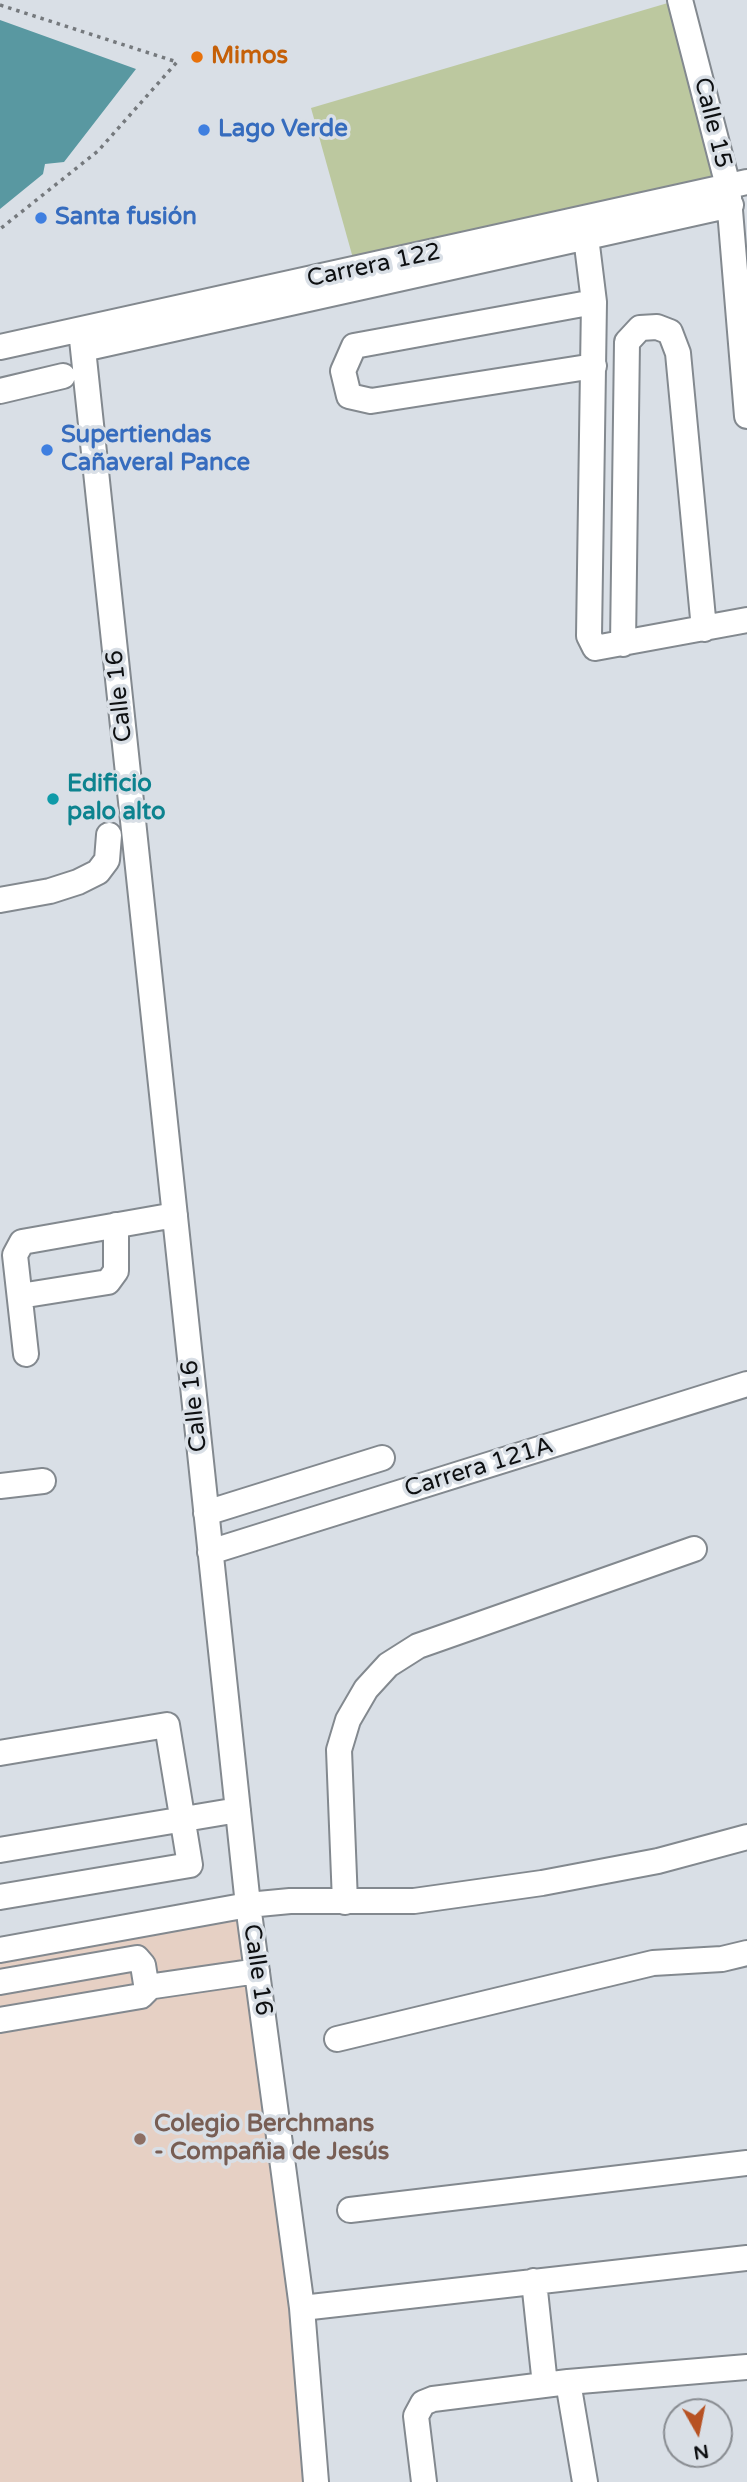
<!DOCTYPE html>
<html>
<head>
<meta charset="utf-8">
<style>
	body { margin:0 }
	#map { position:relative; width:747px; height:2482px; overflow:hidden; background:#d9dfe6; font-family:"Varela Round",sans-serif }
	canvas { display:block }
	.north { position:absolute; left:663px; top:2398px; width:70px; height:70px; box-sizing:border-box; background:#d9dfe6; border:2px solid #888c91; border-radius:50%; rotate:171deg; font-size:19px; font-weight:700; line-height:28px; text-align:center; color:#0e1012 }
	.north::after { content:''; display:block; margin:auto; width:24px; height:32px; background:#b75223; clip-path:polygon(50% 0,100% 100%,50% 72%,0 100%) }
</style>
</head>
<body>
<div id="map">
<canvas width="747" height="2482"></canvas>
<div class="north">N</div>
</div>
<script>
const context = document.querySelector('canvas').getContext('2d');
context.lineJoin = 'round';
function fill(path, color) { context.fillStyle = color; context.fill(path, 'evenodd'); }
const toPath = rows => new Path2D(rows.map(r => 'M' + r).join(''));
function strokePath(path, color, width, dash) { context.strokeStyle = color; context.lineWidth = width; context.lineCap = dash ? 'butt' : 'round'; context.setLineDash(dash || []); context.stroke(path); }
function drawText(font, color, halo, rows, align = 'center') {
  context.font = font + ' "Varela Round",sans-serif'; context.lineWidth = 7; context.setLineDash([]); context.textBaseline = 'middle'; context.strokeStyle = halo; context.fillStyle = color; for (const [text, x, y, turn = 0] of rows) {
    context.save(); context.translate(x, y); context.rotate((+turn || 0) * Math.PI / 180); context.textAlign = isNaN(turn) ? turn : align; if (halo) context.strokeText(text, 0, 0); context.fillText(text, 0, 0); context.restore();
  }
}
fill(toPath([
	[248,1905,316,2482,0,2482,0,1950]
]), '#e6d0c4');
fill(toPath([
	[678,0,728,186,356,269,311,108]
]), '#bcc89f');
fill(toPath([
	[0,20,136,69,64,162,45,164,43,174,0,209]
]), '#5998a1');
const minor = toPath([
	[680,0,728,186,747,416],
	[586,237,594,302,589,636,595,648,747,620],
	[81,330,248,1905,302,2308,316,2482],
	[0,347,747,182],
	[83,349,731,205],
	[594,366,371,401,349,396,343,371,354,346,594,302],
	[0,391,63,376],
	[623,644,627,342,640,328,657,327,670,332,678,353,704,629],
	[0,900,50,891,78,882,98,872,107,860,109,835],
	[20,1296,108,1282,116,1271,116,1225],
	[26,1354,15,1255,22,1242,175,1215],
	[0,1486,43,1481],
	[206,1513,382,1458],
	[210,1552,747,1384],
	[0,1753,167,1725,190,1865,0,1897],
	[0,1850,238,1810],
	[345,1902,339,1750,348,1720,366,1689,388,1665,418,1646,694,1549],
	[0,1950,248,1905,290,1901,414,1901,542,1883,658,1861,747,1837],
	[0,1982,137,1958,143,1965,147,1990,141,1996,0,2020],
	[147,1987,257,1971],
	[337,2039,653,1963,722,1959,747,1953],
	[350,2210,747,2163],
	[534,2281,545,2385],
	[302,2308,747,2258],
	[568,2382,585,2482],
	[424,2482,416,2416,423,2403,433,2399,568,2382,747,2367]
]);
strokePath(minor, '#83898f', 28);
strokePath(toPath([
	[0,5,177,62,98,151,0,229]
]), '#75797d', 3.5, [3.5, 5]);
strokePath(minor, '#fff', 24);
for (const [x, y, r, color] of [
	[197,57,7,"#e8710a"],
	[204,130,7,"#3f7fe0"],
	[41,218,7,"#3f7fe0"],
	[47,450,7,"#3f7fe0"],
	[53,799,7,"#0f9aa8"],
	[140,2139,7,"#8d6e63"]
]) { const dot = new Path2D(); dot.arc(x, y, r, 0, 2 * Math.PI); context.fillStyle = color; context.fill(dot); strokePath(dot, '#d9dfe6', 2.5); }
drawText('bold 24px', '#c56008', '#d9dfe6', [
	["Mimos",211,57]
], 'left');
drawText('24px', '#0e1012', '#d9dfe6', [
	["Calle 15",712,123,76],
	["Carrera 122",374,266,-12],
	["Calle 16",120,696,-96],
	["Calle 16",195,1406,-96],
	["Carrera 121A",479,1468,-17],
	["Calle 16",257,1970,82]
]);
drawText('bold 24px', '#366cbe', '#d9dfe6', [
	["Lago Verde",218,130],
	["Santa fusión",55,218],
	["Supertiendas",61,436],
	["Cañaveral Pance",61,464]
], 'left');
drawText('bold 24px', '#0d838f', '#d9dfe6', [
	["Edificio",67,785],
	["palo alto",67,813]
], 'left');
drawText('bold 24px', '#785e54', '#d9dfe6', [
	["Colegio Berchmans",154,2125],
	["- Compañia de Jesús",154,2153]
], 'left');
</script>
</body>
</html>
